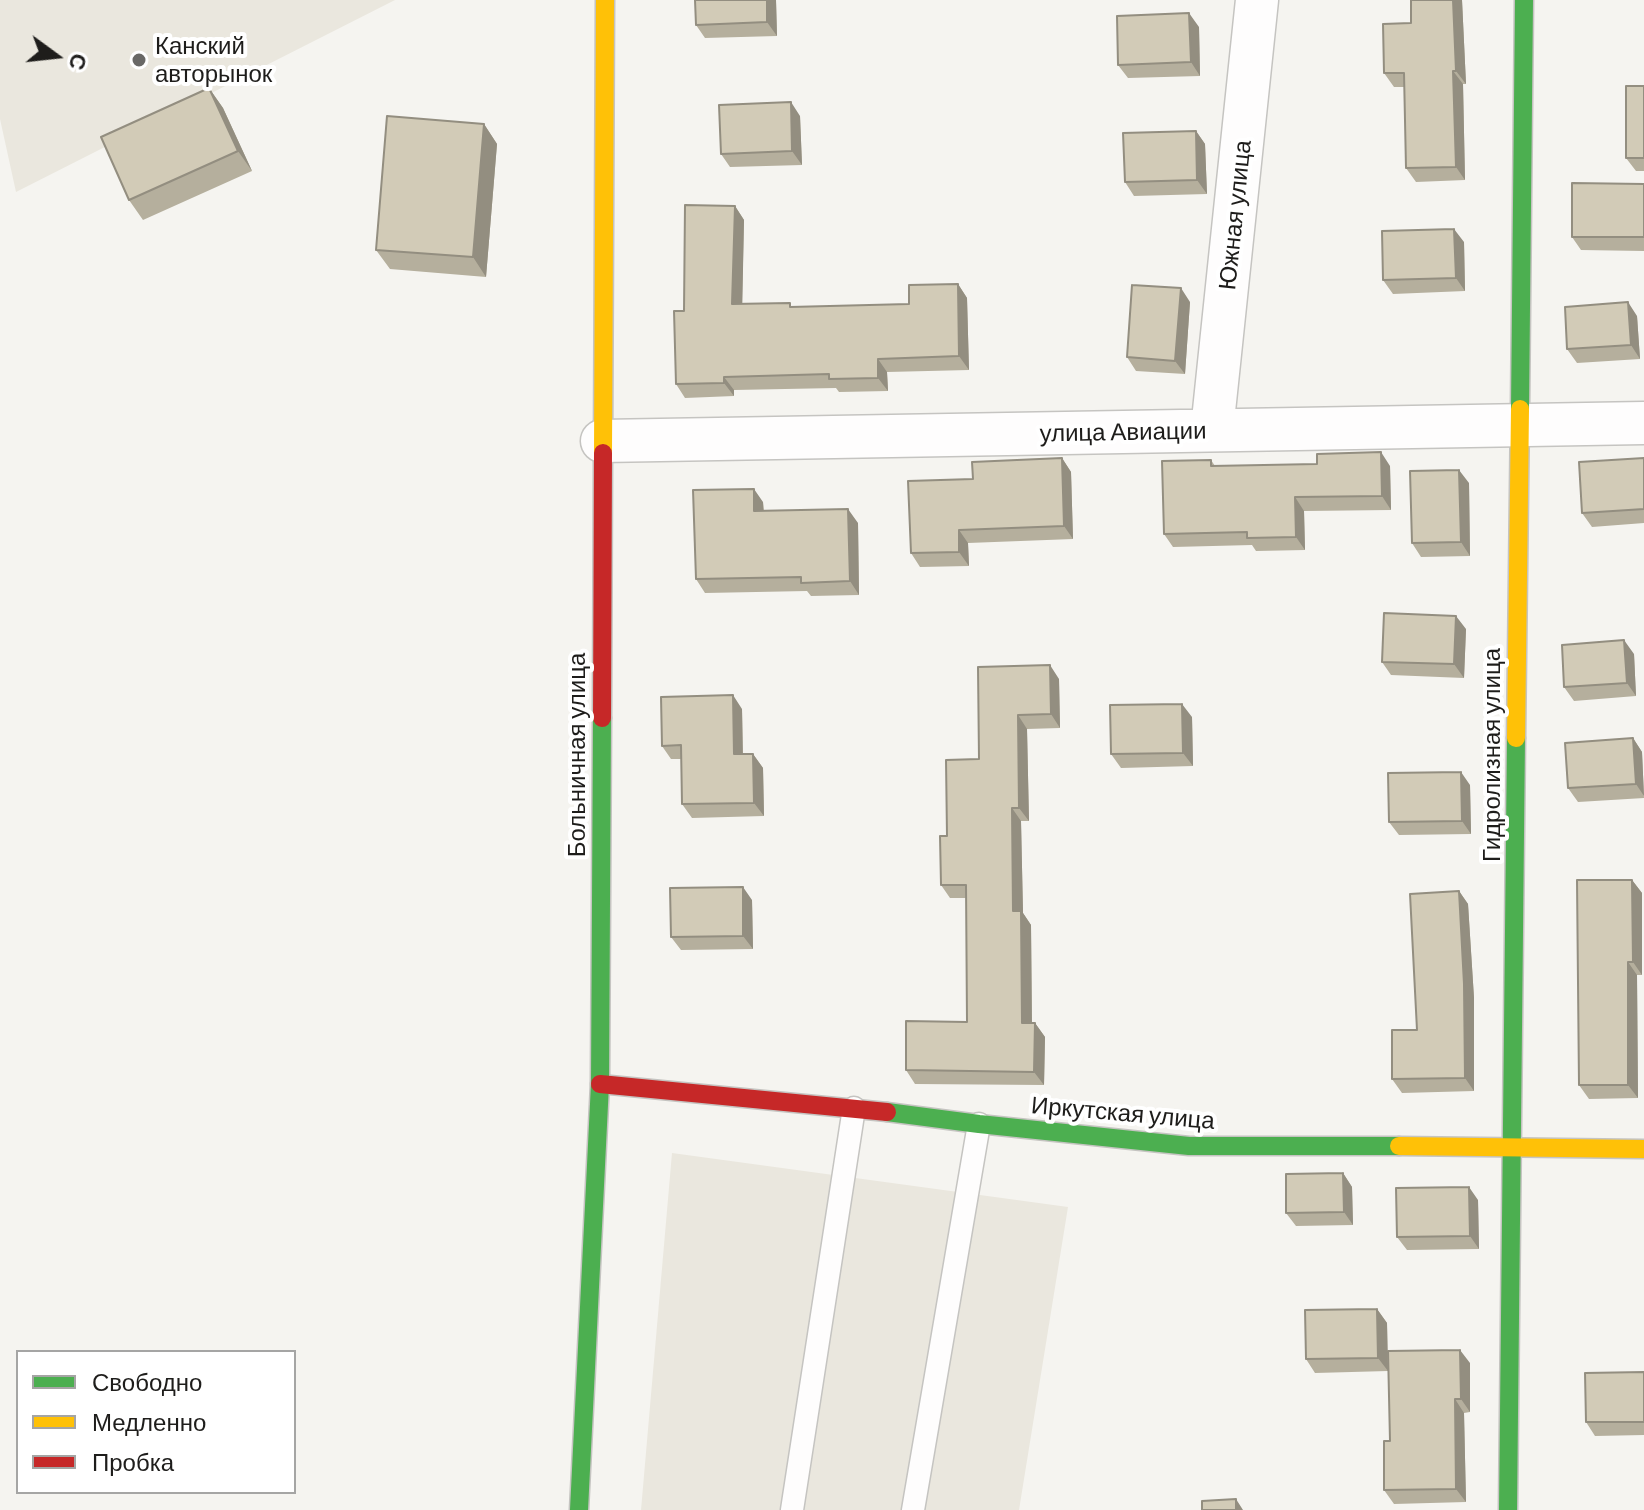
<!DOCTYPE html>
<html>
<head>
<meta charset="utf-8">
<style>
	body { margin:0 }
	#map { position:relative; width:1644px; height:1510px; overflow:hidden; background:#f5f4f0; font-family:Barlow,sans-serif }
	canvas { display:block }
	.legend { position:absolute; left:16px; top:1350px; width:280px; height:144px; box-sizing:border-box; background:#fff; border:2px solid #a5a5a4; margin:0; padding:10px 14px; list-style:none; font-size:24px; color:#1e1d1b }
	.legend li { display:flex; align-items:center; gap:16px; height:40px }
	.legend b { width:40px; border:2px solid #a5a5a4 }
	.north { position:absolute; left:16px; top:16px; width:80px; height:80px; -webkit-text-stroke:6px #fff; paint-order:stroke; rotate:105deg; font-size:22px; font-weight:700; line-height:32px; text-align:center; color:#1e1d1b }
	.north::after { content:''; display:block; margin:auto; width:28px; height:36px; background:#1e1d1b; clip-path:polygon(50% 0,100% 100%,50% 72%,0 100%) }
</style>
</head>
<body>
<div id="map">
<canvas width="1644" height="1510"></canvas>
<ul class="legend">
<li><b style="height:10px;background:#4caf50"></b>Свободно</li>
<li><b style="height:10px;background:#ffc107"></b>Медленно</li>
<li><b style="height:10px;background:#c62828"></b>Пробка</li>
</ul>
<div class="north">С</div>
</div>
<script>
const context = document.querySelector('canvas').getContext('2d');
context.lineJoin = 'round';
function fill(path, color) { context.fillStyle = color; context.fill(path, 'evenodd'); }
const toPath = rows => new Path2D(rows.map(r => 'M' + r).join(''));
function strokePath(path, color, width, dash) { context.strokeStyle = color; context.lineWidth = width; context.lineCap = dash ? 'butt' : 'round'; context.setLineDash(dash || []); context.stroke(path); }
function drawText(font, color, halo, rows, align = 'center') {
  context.font = font + ' Barlow,sans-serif'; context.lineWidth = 8; context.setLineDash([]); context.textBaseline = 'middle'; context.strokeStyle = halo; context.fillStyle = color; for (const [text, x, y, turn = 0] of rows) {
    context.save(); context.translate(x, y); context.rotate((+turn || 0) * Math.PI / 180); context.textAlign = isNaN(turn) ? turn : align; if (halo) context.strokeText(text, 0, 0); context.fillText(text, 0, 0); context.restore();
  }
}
fill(toPath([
	[0,0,395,0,16,192,0,119],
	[672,1153,1068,1207,1019,1510,641,1510]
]), '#eae7de');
const lane = toPath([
	[792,1510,854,1108],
	[913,1510,979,1124]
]);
const street = toPath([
	[1212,430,1257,0],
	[602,441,1644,423]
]);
const fast = toPath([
	[1520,409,1524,0],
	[887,1112,979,1124,1189,1146,1399,1146],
	[579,1510,600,1084,602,718],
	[1508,1510,1516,738]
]);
const slow = toPath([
	[603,453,605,0],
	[1516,738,1520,409],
	[1399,1146,1644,1149]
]);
const jam = toPath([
	[602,718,603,453],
	[600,1084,887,1112]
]);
strokePath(lane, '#c5c4c1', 25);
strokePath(street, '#c5c4c1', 45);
strokePath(fast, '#c5c4c1', 21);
strokePath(slow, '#c5c4c1', 21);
strokePath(jam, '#c5c4c1', 21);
strokePath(lane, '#fefdfd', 22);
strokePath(street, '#fefdfd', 42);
strokePath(fast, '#4caf50', 18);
strokePath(slow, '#ffc107', 18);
strokePath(jam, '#c62828', 18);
fill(toPath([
	[776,0,777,36,705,38,696,25],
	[1411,0,1462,0,1466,84,1463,84,1465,180,1416,182,1406,168,1405,87,1394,87,1384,73,1411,23],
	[1199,27,1200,76,1128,78,1118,65],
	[1644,86,1644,171,1636,171,1626,158],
	[209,88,223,108,252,171,143,220,129,200],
	[800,116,802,165,730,167,721,154],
	[484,124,497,144,486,277,390,269,376,250],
	[1196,131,1205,144,1207,194,1134,196,1125,182],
	[1644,184,1644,251,1581,250,1572,237],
	[735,206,744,220,742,304,793,307,909,304,958,284,967,298,969,370,887,372,888,391,839,392,836,388,734,390,734,396,685,398,676,384,684,311],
	[1464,242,1465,291,1393,294,1383,280],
	[1190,302,1185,374,1136,371,1127,357],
	[1637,316,1640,359,1577,363,1567,349],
	[1062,458,1071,472,1073,539,968,543,969,566,920,567,911,553,973,479],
	[1644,458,1644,523,1592,527,1582,513],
	[1211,460,1215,466,1390,466,1391,510,1304,511,1305,550,1256,551,1252,545,1173,547,1164,534],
	[1469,483,1470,556,1421,557,1412,543],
	[763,502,764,511,858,523,859,595,811,596,807,591,705,593,696,579],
	[1466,629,1464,678,1391,675,1382,662],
	[1634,654,1636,696,1574,701,1564,687],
	[978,667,1059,679,1060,728,1027,729,1029,821,1021,821,1023,913,1031,925,1032,1023,1035,1023,1045,1037,1044,1085,915,1084,906,1070,967,1022,966,898,950,898,941,885,947,836,979,759],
	[742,709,743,754,753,754,763,768,764,816,692,818,682,804,681,759,671,759,662,746],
	[1192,717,1193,766,1121,768,1111,754],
	[1633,738,1642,752,1644,798,1578,802,1568,788],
	[1470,785,1471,834,1399,835,1389,822],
	[1632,880,1642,893,1642,975,1637,975,1638,1098,1589,1099,1579,1085],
	[1459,891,1468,904,1474,998,1474,1091,1402,1093,1392,1079,1417,1030],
	[752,900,753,949,681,950,671,937],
	[1343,1173,1352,1187,1353,1225,1296,1226,1286,1213],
	[1478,1200,1479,1249,1407,1250,1397,1237],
	[1377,1309,1387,1323,1388,1371,1315,1373,1306,1359],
	[1470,1363,1470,1412,1464,1413,1466,1502,1394,1504,1384,1490,1390,1441],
	[1644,1372,1644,1435,1595,1436,1586,1422]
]), '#b5af9d');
fill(toPath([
	[767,0,776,0,777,36,767,22],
	[1453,0,1462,0,1466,84,1456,71],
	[1189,13,1199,27,1200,76,1191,62],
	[1453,71,1463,84,1465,180,1456,167],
	[209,88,223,108,252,171,238,151],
	[791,102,800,116,802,165,792,151],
	[484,124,497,144,486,277,473,257],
	[1196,131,1205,144,1207,194,1197,180],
	[735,206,744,220,742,318,732,304],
	[1454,229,1464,242,1465,291,1456,278],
	[958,284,967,298,969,370,959,356],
	[1181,288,1190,302,1185,374,1175,361],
	[1628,302,1637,316,1640,359,1631,345],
	[878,359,887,372,888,391,878,378],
	[724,377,734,390,734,396,724,383],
	[1381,452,1390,466,1391,510,1382,496],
	[1062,458,1071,472,1073,539,1064,526],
	[1459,470,1469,483,1470,556,1461,542],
	[754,489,763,502,764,525,754,511],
	[1295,497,1304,511,1305,550,1296,537],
	[848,509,858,523,859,595,850,581],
	[959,530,968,543,969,566,959,552],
	[1456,616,1466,629,1464,678,1454,664],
	[1624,640,1634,654,1636,696,1627,683],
	[1050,665,1059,679,1060,728,1051,714],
	[733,695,742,709,743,768,734,754],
	[1182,704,1192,717,1193,766,1183,753],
	[1018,715,1027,729,1029,821,1019,808],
	[1633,738,1642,752,1644,796,1636,784],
	[753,754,763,768,764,816,754,803],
	[1461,772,1470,785,1471,834,1462,821],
	[1012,808,1021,821,1023,913,1031,925,1032,1036,1022,1023,1013,911],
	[1632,880,1642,893,1642,975,1633,962],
	[743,887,752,900,753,949,743,936],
	[1459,891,1468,904,1474,998,1474,1091,1465,1078],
	[1628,962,1637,975,1638,1098,1628,1085],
	[1035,1023,1045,1037,1044,1085,1034,1072],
	[1343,1173,1352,1187,1353,1225,1344,1212],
	[1469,1187,1478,1200,1479,1249,1470,1236],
	[1377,1309,1387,1323,1388,1371,1378,1358],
	[1460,1350,1470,1363,1470,1412,1461,1399],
	[1455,1399,1464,1413,1466,1502,1456,1489],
	[1236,1499,1243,1510,1236,1510]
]), '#938e80');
const building = toPath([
	[695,0,767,0,767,22,696,25,695,0],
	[1411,0,1453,0,1456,71,1453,71,1456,167,1406,168,1404,73,1384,73,1383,24,1411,23,1411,0],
	[1189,13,1191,62,1118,65,1117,16,1189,13],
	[1626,86,1644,86,1644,158,1626,158,1626,86],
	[209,88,238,151,129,200,101,137,209,88],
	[791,102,792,151,721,154,719,105,791,102],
	[387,116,484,124,473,257,376,250,387,116],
	[1196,131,1197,180,1125,182,1123,133,1196,131],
	[1572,183,1644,184,1644,237,1572,237,1572,183],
	[685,205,735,206,732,304,790,303,790,307,909,304,909,285,958,284,959,356,878,359,878,378,829,379,829,374,724,377,724,383,676,384,674,311,684,311,685,205],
	[1454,229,1456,278,1383,280,1382,231,1454,229],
	[1132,285,1181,288,1175,361,1127,357,1132,285],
	[1628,302,1631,345,1567,349,1565,307,1628,302],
	[1381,452,1382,496,1295,497,1296,537,1247,538,1247,532,1164,534,1162,461,1211,460,1211,466,1317,464,1317,454,1381,452],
	[1062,458,1064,526,959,530,959,552,911,553,908,481,973,479,972,462,1062,458],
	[1644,458,1644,509,1582,513,1579,462,1644,458],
	[1459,470,1461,542,1412,543,1410,471,1459,470],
	[754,489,754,511,848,509,850,581,801,583,801,577,696,579,693,490,754,489],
	[1384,613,1456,616,1454,664,1382,662,1384,613],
	[1624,640,1627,683,1564,687,1562,645,1624,640],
	[1050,665,1051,714,1018,715,1019,808,1012,808,1013,911,1021,911,1022,1023,1035,1023,1034,1072,906,1070,906,1021,967,1022,966,885,941,885,940,836,947,836,946,760,979,759,978,667,1050,665],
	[733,695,734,754,753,754,754,803,682,804,681,745,662,746,661,697,733,695],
	[1182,704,1183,753,1111,754,1110,705,1182,704],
	[1633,738,1636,784,1568,788,1565,743,1633,738],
	[1461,772,1462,821,1389,822,1388,773,1461,772],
	[1577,880,1632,880,1633,962,1628,962,1628,1085,1579,1085,1577,880],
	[743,887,743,936,671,937,670,888,743,887],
	[1459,891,1464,984,1465,1078,1392,1079,1392,1030,1417,1030,1410,894,1459,891],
	[1343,1173,1344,1212,1286,1213,1286,1174,1343,1173],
	[1469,1187,1470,1236,1397,1237,1396,1188,1469,1187],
	[1377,1309,1378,1358,1306,1359,1305,1310,1377,1309],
	[1460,1350,1461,1399,1455,1399,1456,1489,1384,1490,1384,1441,1390,1441,1388,1351,1460,1350],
	[1644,1372,1644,1422,1586,1422,1585,1373,1644,1372],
	[1236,1499,1236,1510,1202,1510,1202,1501,1236,1499]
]);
fill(building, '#d2cbb7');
strokePath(building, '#938e80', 2);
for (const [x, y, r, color] of [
	[139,60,8,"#696866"]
]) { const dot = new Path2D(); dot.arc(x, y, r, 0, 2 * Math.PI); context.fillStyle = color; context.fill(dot); strokePath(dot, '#fff', 3); }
drawText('24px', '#1e1d1b', '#fff', [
	["Канский",155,46],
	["авторынок",155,74]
], 'left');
drawText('24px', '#1e1d1b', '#fff', [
	["Южная улица",1235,215,-84],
	["улица Авиации",1123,432,-1],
	["Больничная улица",577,755,-90],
	["Гидролизная улица",1492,755,-90],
	["Иркутская улица",1123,1113,5]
]);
</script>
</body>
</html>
